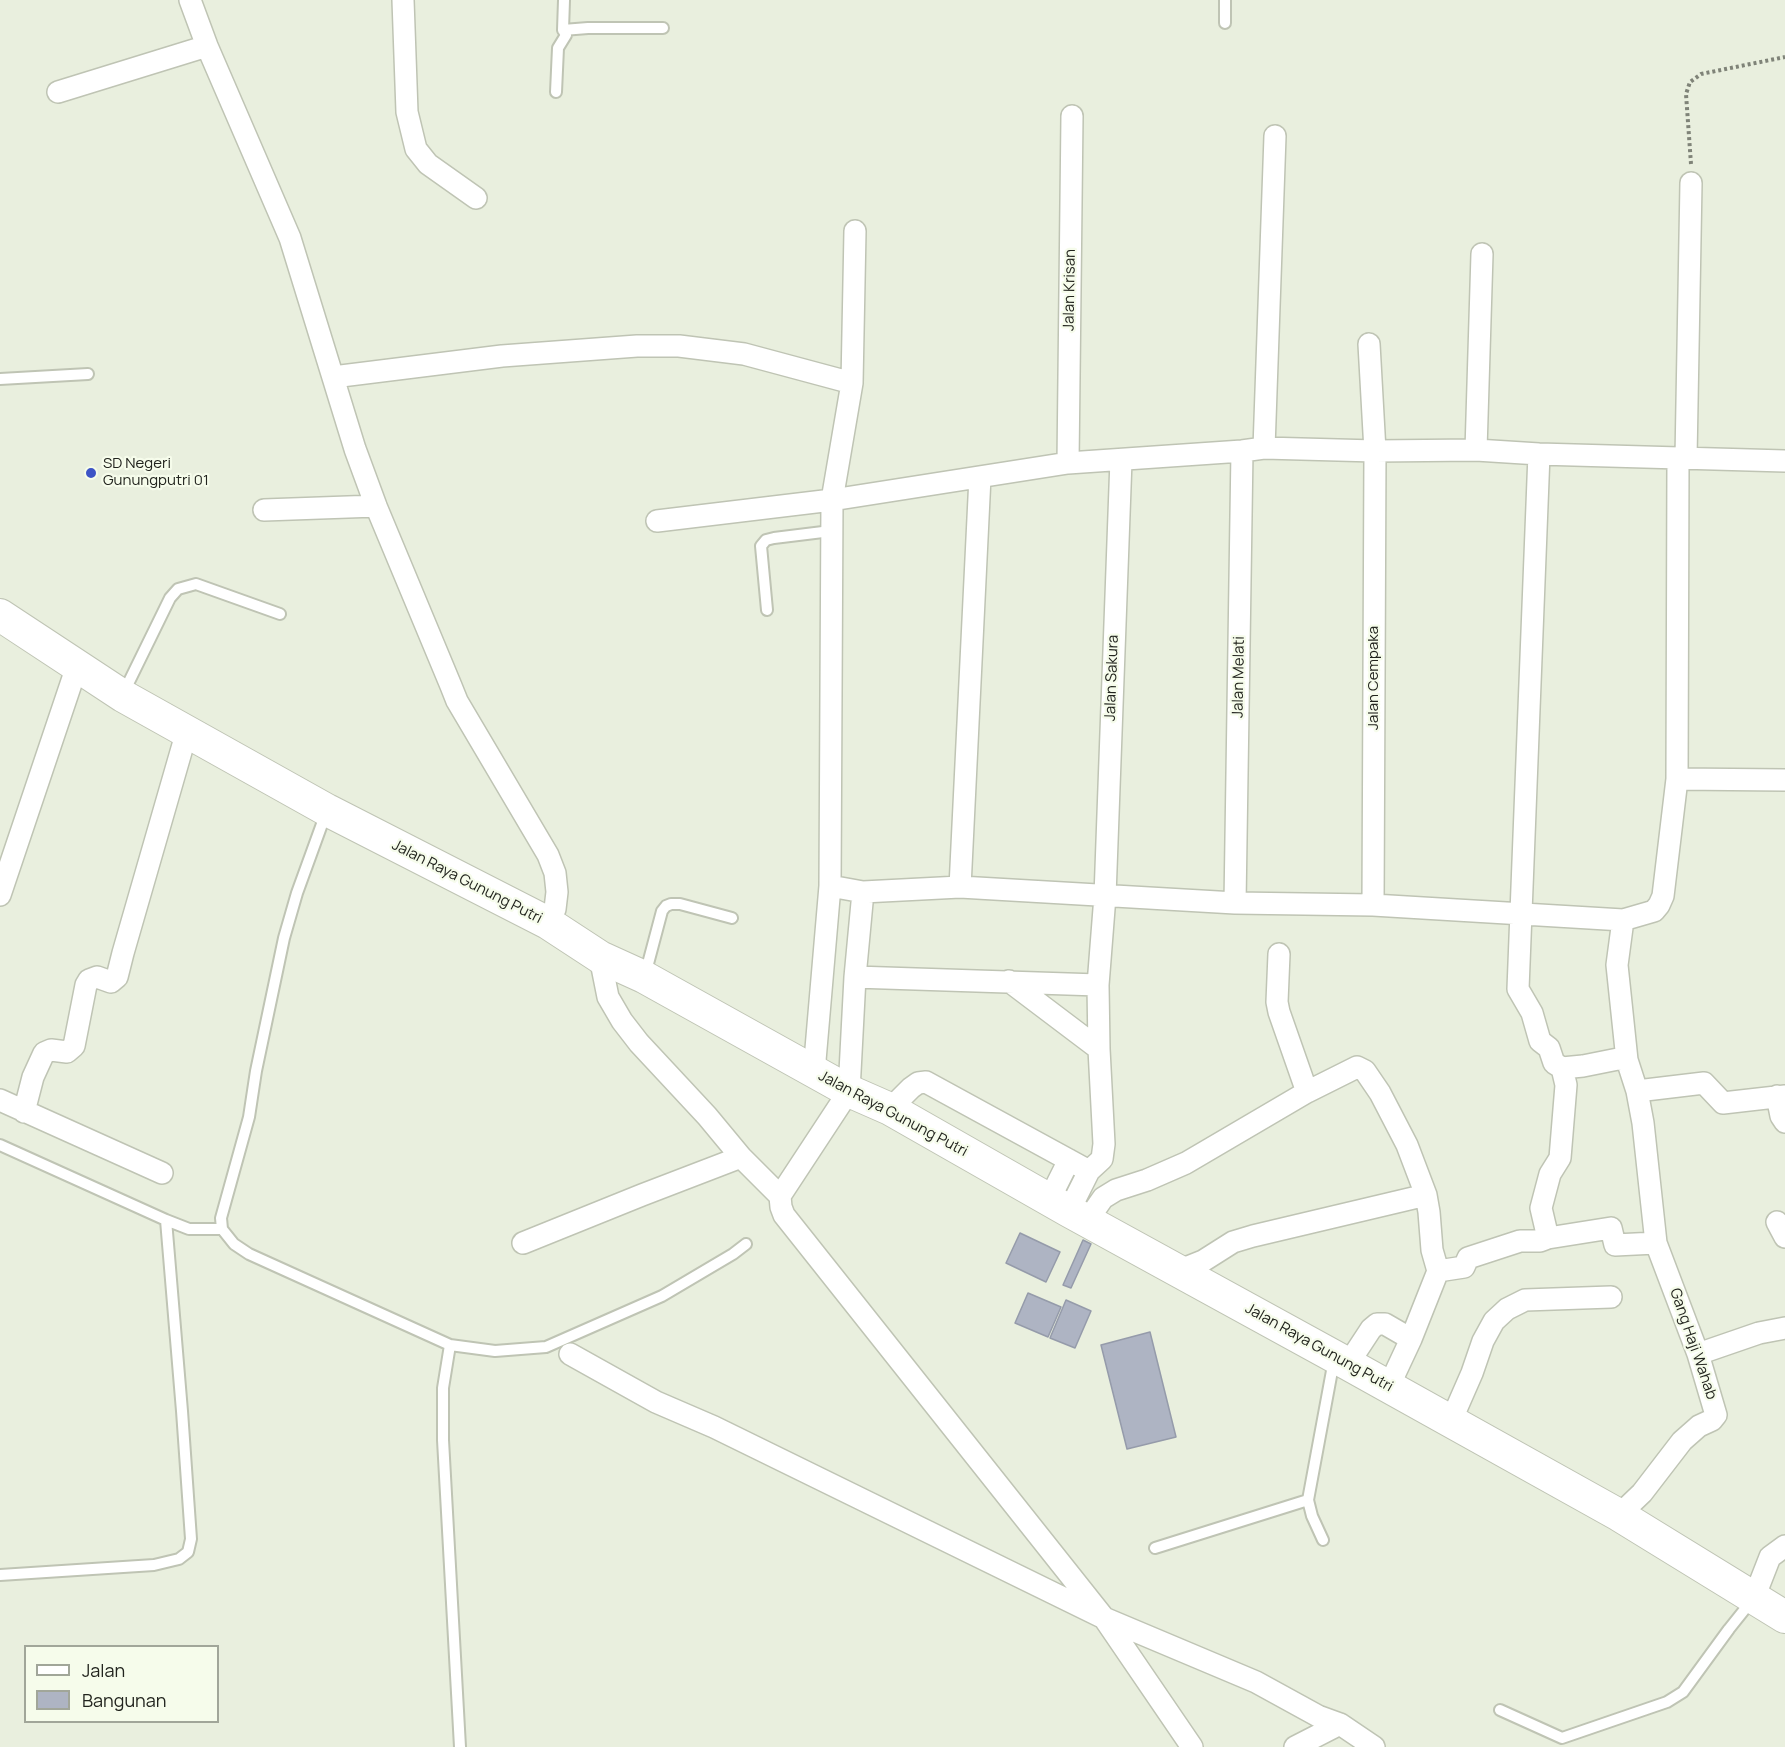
<!DOCTYPE html>
<html>
<head>
<meta charset="utf-8">
<style>
	body { margin:0 }
	#map { position:relative; width:1785px; height:1747px; overflow:hidden; background:#e9efde; font-family:Manrope,sans-serif }
	canvas { display:block }
	.legend { position:absolute; left:24px; top:1645px; width:195px; height:78px; box-sizing:border-box; background:#f6fceb; border:2px solid #a1a699; margin:0; padding:8px 10px; list-style:none; font-size:18px; color:#22241e }
	.legend li { display:flex; align-items:center; gap:12px; height:30px }
	.legend b { width:30px; border:2px solid #a1a699 }
</style>
</head>
<body>
<div id="map">
<canvas width="1785" height="1747"></canvas>
<ul class="legend">
<li><b style="height:8px;background:#fff"></b>Jalan</li>
<li><b style="height:16px;background:#aeb4c3"></b>Bangunan</li>
</ul>
</div>
<script>
const context = document.querySelector('canvas').getContext('2d');
context.lineJoin = 'round';
function fill(path, color) { context.fillStyle = color; context.fill(path, 'evenodd'); }
const toPath = rows => new Path2D(rows.map(r => 'M' + r).join(''));
function strokePath(path, color, width, dash) { context.strokeStyle = color; context.lineWidth = width; context.lineCap = dash ? 'butt' : 'round'; context.setLineDash(dash || []); context.stroke(path); }
function drawText(font, color, halo, rows, align = 'center') {
  context.font = font + ' Manrope,sans-serif'; context.lineWidth = 4.5; context.setLineDash([]); context.textBaseline = 'middle'; context.strokeStyle = halo; context.fillStyle = color; for (const [text, x, y, turn = 0] of rows) {
    context.save(); context.translate(x, y); context.rotate((+turn || 0) * Math.PI / 180); context.textAlign = isNaN(turn) ? turn : align; if (halo) context.strokeText(text, 0, 0); context.fillText(text, 0, 0); context.restore();
  }
}
const building = toPath([
	[1020,1233,1060,1252,1046,1282,1006,1263,1020,1233],
	[1083,1240,1091,1244,1071,1288,1063,1285,1083,1240],
	[1028,1293,1061,1307,1048,1337,1015,1323,1028,1293],
	[1066,1300,1091,1311,1075,1348,1050,1338,1066,1300],
	[1150,1332,1176,1437,1127,1449,1101,1345,1150,1332]
]);
fill(building, '#aeb4c3');
strokePath(building, '#959baa', 1.5);
const service = toPath([
	[1225,0,1225,23],
	[563,30,588,28,663,28],
	[556,92,558,48,566,35,563,30,564,0],
	[0,379,88,374],
	[767,610,761,546,766,540,774,538,831,531],
	[124,692,170,598,178,589,196,584,280,614],
	[326,813,297,893,284,938,256,1071,249,1117,221,1218,222,1229,234,1244,249,1254,450,1345,495,1351,546,1347,662,1296,733,1254,746,1244],
	[645,975,662,911,666,906,671,904,680,904,732,918],
	[0,1145,166,1220,189,1229,222,1229],
	[450,1345,443,1388,443,1440,460,1747],
	[1323,1540,1312,1516,1308,1500,1334,1360],
	[1155,1548,1308,1500],
	[0,1575,154,1565,179,1559,188,1552,191,1539,182,1411,166,1220],
	[1500,1710,1562,1738,1667,1702,1683,1692,1729,1629,1753,1599]
]);
const minor = toPath([
	[190,0,207,46,290,238,355,449,376,506,451,686,457,701,548,855,555,873,557,892,555,909,548,923],
	[403,0,407,112,416,149,428,164,476,198],
	[58,92,207,46],
	[1369,344,1375,451,1373,905],
	[333,377,502,356,637,346,679,346,744,354,852,383],
	[1264,448,1275,136],
	[1476,450,1482,254],
	[1539,454,1518,989,1532,1013,1540,1041,1549,1048,1554,1063,1562,1068],
	[1686,458,1691,183],
	[1068,463,1072,116],
	[264,510,376,506],
	[657,521,832,500,1068,463,1242,451,1264,448,1375,451,1476,450,1539,454,1785,461],
	[1677,779,1785,780],
	[830,886,863,892,960,887,1235,903,1373,905,1623,920,1654,911,1659,905,1663,896,1677,779,1678,459],
	[960,887,980,477],
	[863,892,855,977,849,1091,780,1196,781,1207,784,1215,1104,1618,1192,1747],
	[0,895,77,666],
	[1235,903,1242,451],
	[1623,920,1617,965,1627,1060,1637,1091],
	[1279,954,1277,1002,1279,1012,1307,1092],
	[600,957,608,997,622,1021,639,1043,707,1116,741,1157,780,1196],
	[855,977,1098,985],
	[1009,981,1099,1049],
	[814,1072,830,886,832,500,852,383,855,231],
	[1777,1096,1781,1116,1785,1122],
	[0,1100,162,1173],
	[890,1109,911,1088,918,1083,926,1082,1089,1171,1102,1159,1104,1144,1099,1049,1098,985,1105,896,1121,460],
	[24,1112,33,1077,44,1053,51,1050,67,1052,74,1046,86,985,89,980,97,977,111,982,117,977,123,953,187,731],
	[1049,1200,1069,1160],
	[1069,1211,1089,1171],
	[1087,1221,1103,1198,1116,1190,1147,1180,1186,1163,1307,1092,1357,1067,1365,1071,1380,1093,1407,1145,1426,1195,1429,1212,1432,1250,1438,1271,1464,1267,1468,1258,1520,1241,1540,1241,1548,1238,1611,1228,1615,1245,1656,1243,1643,1123,1637,1091,1704,1083,1723,1103,1785,1096],
	[1777,1222,1785,1237],
	[1548,1238,1541,1208,1550,1174,1560,1158,1566,1085,1562,1068,1583,1066,1618,1059,1627,1060],
	[523,1243,642,1195,741,1157],
	[1178,1271,1203,1261,1233,1242,1253,1236,1426,1195],
	[570,1354,656,1402,714,1427,1104,1618,1256,1682,1318,1716,1340,1724,1374,1747],
	[1698,1354,1759,1333,1785,1328],
	[1348,1364,1371,1329,1377,1324,1385,1324,1411,1339],
	[1389,1386,1411,1339,1438,1271],
	[1451,1421,1472,1373,1483,1341,1494,1321,1507,1309,1525,1300,1611,1297],
	[1619,1515,1642,1493,1682,1441,1699,1426,1712,1420,1716,1415,1698,1354,1656,1243],
	[1754,1598,1770,1557,1785,1546],
	[1295,1747,1340,1724]
]);
const primary = toPath([
	[0,615,123,696,327,810,548,923,600,957,644,977,849,1091,890,1109,1069,1211,1348,1364,1619,1515,1785,1617]
]);
strokePath(service, '#bfc4b4', 14);
strokePath(minor, '#bfc4b4', 24);
strokePath(primary, '#bfc4b4', 34);
strokePath(toPath([
	[1691,164,1686,94,1690,82,1701,74,1785,57]
]), '#7f8378', 4, [3, 3]);
strokePath(service, '#fff', 10);
strokePath(minor, '#fff', 21);
strokePath(primary, '#fff', 32);
for (const [x, y, r, color] of [
	[91,473,6,"#3d54c6"]
]) { const dot = new Path2D(); dot.arc(x, y, r, 0, 2 * Math.PI); context.fillStyle = color; context.fill(dot); strokePath(dot, '#f6fceb', 2); }
drawText('15px', '#22241e', '#f6fceb', [
	["Jalan Krisan",1070,290,-89],
	["Jalan Melati",1239,677,-89],
	["Jalan Sakura",1112,678,-88],
	["Jalan Cempaka",1374,678,-90],
	["Jalan Raya Gunung Putri",467,882,27],
	["Jalan Raya Gunung Putri",893,1114,28],
	["Gang Haji Wahab",1693,1344,71],
	["Jalan Raya Gunung Putri",1319,1348,29]
]);
drawText('15px', '#22241e', '#f6fceb', [
	["SD Negeri",103,464],
	["Gunungputri 01",103,481]
], 'left');
</script>
</body>
</html>
